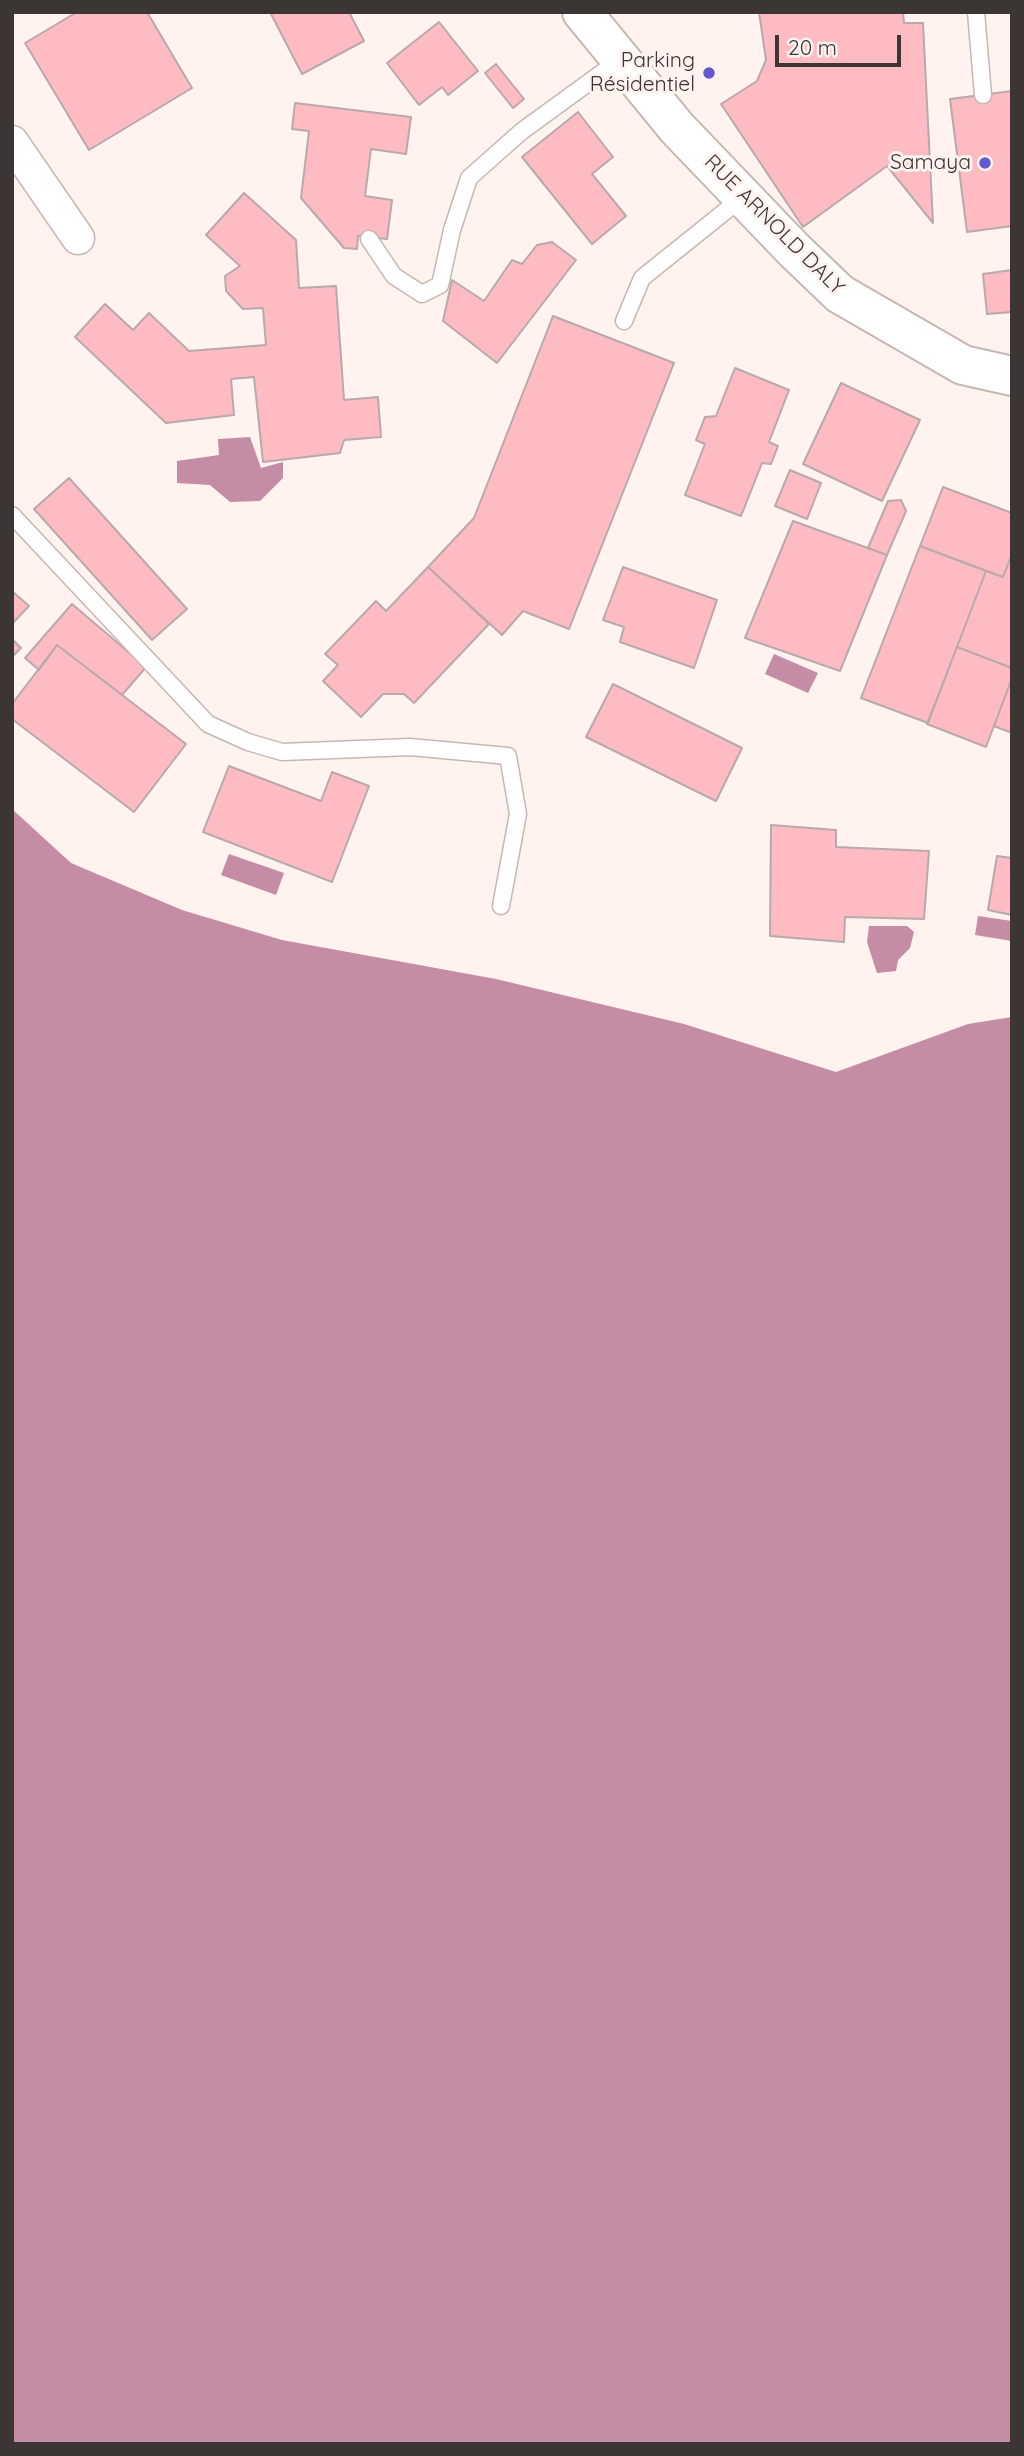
<!DOCTYPE html>
<html>
<head>
<meta charset="utf-8">
<style>
	body { margin:0 }
	#map { position:relative; width:1024px; height:2456px; overflow:hidden; background:#fff2ef; font-family:Quicksand,sans-serif }
	canvas { display:block }
	.frame { position:absolute; inset:0; border:14px solid #3b3534; pointer-events:none }
	.scale { position:absolute; left:775px; top:35px; width:126px; height:32px; box-sizing:border-box; border:4px solid #3b3534; border-top:0; padding-left:9px; font-size:21px; line-height:24px; white-space:nowrap; color:#3b3534; -webkit-text-stroke:5px #fff2ef; paint-order:stroke }
</style>
</head>
<body>
<div id="map">
<canvas width="1024" height="2456"></canvas>
<div class="frame"></div>
<div class="scale">20 m</div>
</div>
<script>
const context = document.querySelector('canvas').getContext('2d');
context.lineJoin = 'round';
function fill(path, color) { context.fillStyle = color; context.fill(path, 'evenodd'); }
const toPath = rows => new Path2D(rows.map(r => 'M' + r).join(''));
function strokePath(path, color, width, dash) { context.strokeStyle = color; context.lineWidth = width; context.lineCap = dash ? 'butt' : 'round'; context.setLineDash(dash || []); context.stroke(path); }
function drawText(font, color, halo, rows, align = 'center') {
  context.font = font + ' Quicksand,sans-serif'; context.lineWidth = 6; context.setLineDash([]); context.textBaseline = 'middle'; context.strokeStyle = halo; context.fillStyle = color; for (const [text, x, y, turn = 0] of rows) {
    context.save(); context.translate(x, y); context.rotate((+turn || 0) * Math.PI / 180); context.textAlign = isNaN(turn) ? turn : align; if (halo) context.strokeText(text, 0, 0); context.fillText(text, 0, 0); context.restore();
  }
}
fill(toPath([
	[250,437,261,468,283,462,283,478,260,501,230,502,210,485,177,483,177,461,219,455,218,439],
	[774,654,818,673,808,693,765,674],
	[12,809,71,863,182,910,282,940,496,979,684,1024,836,1072,968,1024,1012,1017,1012,2444,12,2444],
	[229,854,284,873,276,895,221,875],
	[978,916,1012,921,1012,941,975,935],
	[869,926,907,926,914,932,910,948,898,960,896,971,877,973,867,942]
]), '#c58ca5');
const building = toPath([
	[77,12,147,12,192,88,89,150,25,43,77,12],
	[270,12,349,12,364,41,302,74,270,12],
	[759,12,903,12,904,23,923,23,933,223,887,166,803,227,721,104,757,81,766,60,759,12],
	[439,22,478,71,448,95,442,87,419,105,387,63,439,22],
	[496,64,524,99,513,108,485,73,496,64],
	[1012,91,1012,226,967,232,950,99,1012,91],
	[295,103,411,117,406,154,371,149,365,196,392,200,387,239,358,236,357,249,344,248,301,198,309,131,292,129,295,103],
	[578,112,613,157,592,174,626,216,592,244,522,157,578,112],
	[244,193,296,240,299,288,336,286,344,400,378,397,381,437,344,440,340,453,263,462,254,377,231,379,234,415,166,423,75,337,105,304,133,330,149,313,189,351,266,345,263,308,243,309,226,291,225,276,240,266,206,235,244,193],
	[552,242,576,260,497,363,443,321,452,280,484,301,512,260,522,264,537,245,552,242],
	[1012,270,1012,312,987,314,983,274,1012,270],
	[553,316,674,363,569,629,523,611,502,635,428,567,474,518,553,316],
	[735,368,789,390,769,442,778,446,771,464,762,463,741,516,685,495,705,444,696,440,705,417,716,416,735,368],
	[841,383,920,420,882,501,803,464,841,383],
	[790,470,821,483,807,519,775,506,790,470],
	[69,478,187,609,152,640,34,509,69,478],
	[943,487,1012,513,1012,554,1003,577,920,546,943,487],
	[901,500,906,511,887,555,868,548,888,501,901,500],
	[793,521,887,555,840,671,745,638,793,521],
	[920,546,986,571,928,723,861,698,920,546],
	[1012,554,1012,668,957,647,986,571,1003,577,1012,554],
	[428,567,489,624,414,703,404,694,383,694,361,717,323,681,338,665,325,654,376,601,386,611,428,567],
	[623,567,717,600,694,668,620,642,624,627,603,620,623,567],
	[12,591,29,606,12,624,12,591],
	[72,604,146,667,122,695,57,645,39,670,25,658,72,604],
	[12,639,21,648,12,657,12,639],
	[57,645,186,744,134,812,12,719,12,704,57,645],
	[957,647,1012,668,1012,678,986,747,927,724,957,647],
	[1012,678,1012,733,994,726,1012,678],
	[613,684,742,748,716,801,586,737,613,684],
	[229,766,321,801,332,772,369,786,332,882,203,832,229,766],
	[771,825,836,830,836,847,929,851,924,919,845,917,844,942,770,936,771,825],
	[997,856,1012,858,1012,915,988,910,997,856]
]);
fill(building, '#febbc1');
strokePath(building, '#b8a9aa', 2);
const service = toPath([
	[976,12,983,95],
	[369,239,394,276,422,294,440,285,452,230,469,178,522,131,621,59],
	[624,321,642,278,743,197],
	[12,515,208,724,248,742,282,752,410,747,508,756,518,814,501,906]
]);
const minor = toPath([
	[12,142,78,238]
]);
const tertiary = toPath([
	[582,12,677,128,794,250,840,294,963,365,1012,376]
]);
strokePath(service, '#c6b7b3', 19);
strokePath(minor, '#c6b7b3', 35);
strokePath(tertiary, '#c6b7b3', 42);
strokePath(service, '#fff', 16);
strokePath(minor, '#fff', 32);
strokePath(tertiary, '#fff', 38);
for (const [x, y, r, color] of [
	[709,73,7,"#6458d1"],
	[985,163,7,"#6458d1"]
]) { const dot = new Path2D(); dot.arc(x, y, r, 0, 2 * Math.PI); context.fillStyle = color; context.fill(dot); strokePath(dot, '#fff2ef', 2.5); }
drawText('21px', '#3b3534', '#fff2ef', [
	["Parking",695,61],
	["Résidentiel",695,85],
	["Samaya",971,163]
], 'right');
drawText('21px', '#3b3534', '#fff2ef', [
	["RUE ARNOLD DALY",774,225,45]
]);
</script>
</body>
</html>
